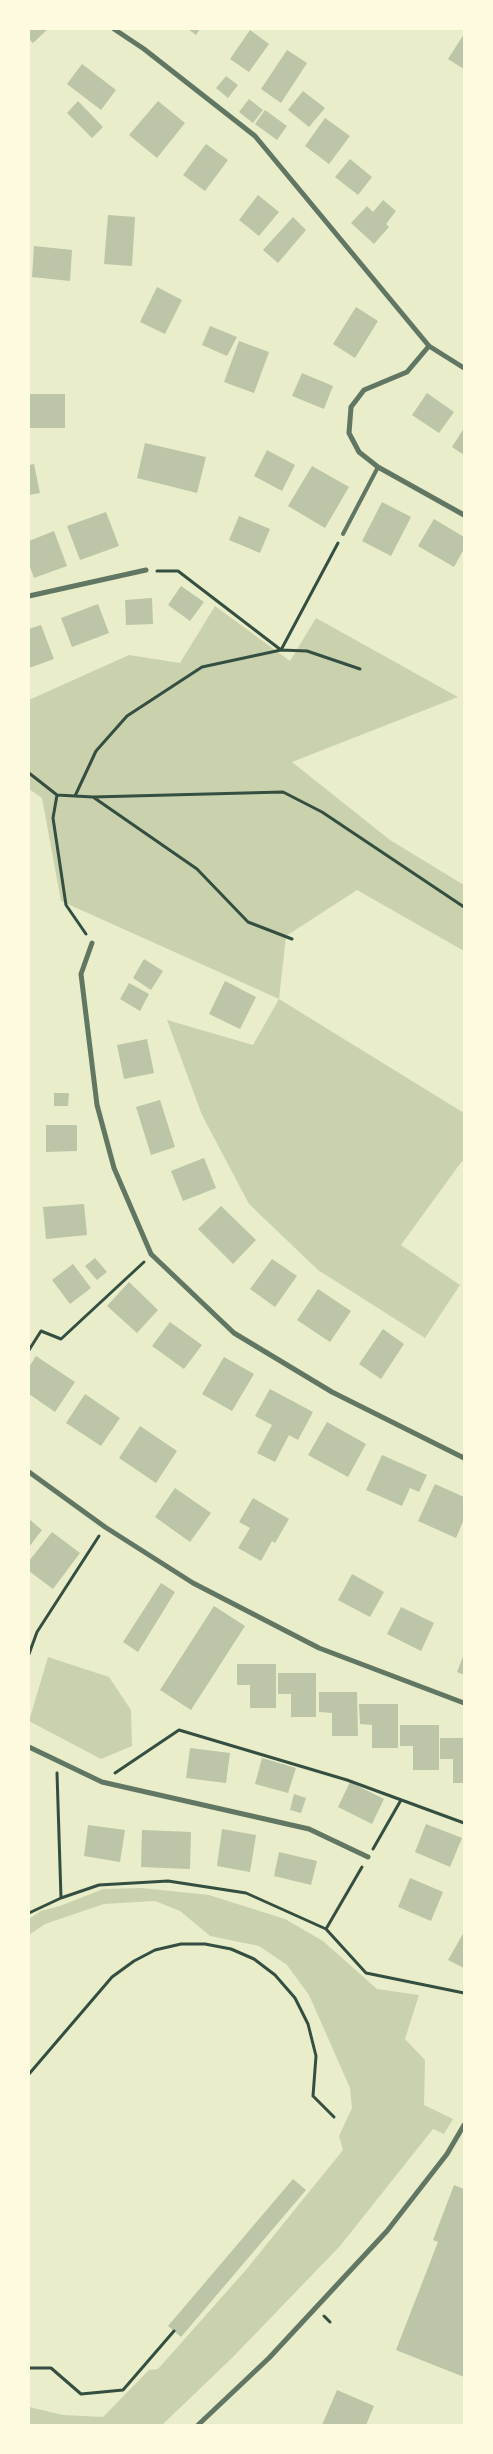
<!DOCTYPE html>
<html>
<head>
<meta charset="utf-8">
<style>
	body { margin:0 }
	#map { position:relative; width:493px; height:2454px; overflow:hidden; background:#e9edc9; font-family:"Golos Text",sans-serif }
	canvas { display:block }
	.frame { position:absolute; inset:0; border:30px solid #fefae0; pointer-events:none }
</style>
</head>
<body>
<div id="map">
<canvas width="493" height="2454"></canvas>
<div class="frame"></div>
</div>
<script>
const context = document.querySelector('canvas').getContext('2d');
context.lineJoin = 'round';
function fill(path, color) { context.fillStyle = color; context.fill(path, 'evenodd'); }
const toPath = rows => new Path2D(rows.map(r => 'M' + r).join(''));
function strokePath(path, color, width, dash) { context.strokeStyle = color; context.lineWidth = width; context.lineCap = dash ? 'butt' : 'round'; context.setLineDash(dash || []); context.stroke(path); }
fill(toPath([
	[215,606,290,661,316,618,458,697,292,762,390,840,464,885,464,951,357,890,286,936,279,999,464,1113,464,1163,462,1161,401,1245,460,1285,425,1338,318,1270,249,1204,202,1115,167,1020,253,1045,279,999,61,901,42,798,29,789,29,700,129,655,180,663],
	[48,1657,109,1677,131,1710,132,1746,101,1759,29,1721],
	[142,1888,209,1895,285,1919,323,1941,377,1989,419,1995,405,2039,425,2060,424,2105,453,2119,444,2134,433,2129,340,2246,233,2357,162,2425,29,2425,29,2407,63,2415,103,2417,149,2370,158,2369,245,2271,343,2150,339,2136,352,2108,350,2088,309,1995,287,1965,259,1946,210,1936,180,1911,155,1901,104,1904,45,1924,29,1935,29,1919,41,1911,60,1906,103,1889]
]), '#cad2ad');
fill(toPath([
	[29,29,48,29,33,43,29,39],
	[188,29,200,29,196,35],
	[250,30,269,44,249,72,230,59],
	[464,34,464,69,448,59],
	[287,50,307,63,281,103,261,89],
	[82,64,116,90,101,110,67,84],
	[226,76,238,85,228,98,216,88],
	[303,91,325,108,309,127,288,110],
	[249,99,263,110,253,123,239,112],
	[78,101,103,127,92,138,67,113],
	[158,101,185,123,157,158,129,135],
	[265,110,287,126,277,140,255,124],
	[325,118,350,136,329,164,305,146],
	[206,144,228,160,205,191,183,175],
	[350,159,372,177,358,195,335,177],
	[258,195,279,212,259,236,239,220],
	[383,200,396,211,386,224,389,227,374,244,351,223,367,206,373,212],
	[108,215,135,217,132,266,104,264],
	[293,217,306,230,278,263,263,250],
	[34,246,72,250,70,281,32,277],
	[157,287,182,300,165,334,140,322],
	[356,307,378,321,355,358,333,344],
	[210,326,237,337,227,356,202,345],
	[239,341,269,352,254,393,224,382],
	[302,373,333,386,324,409,292,396],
	[427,393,454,412,439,433,412,415],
	[29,394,65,394,65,428,29,428],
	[464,428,464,455,452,447],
	[145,443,206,457,197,493,137,478],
	[267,450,295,465,282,491,254,476],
	[34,464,40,493,29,495,29,465],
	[312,466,349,487,325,528,288,506],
	[382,502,411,517,391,556,362,541],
	[106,512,119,546,80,560,67,526],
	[239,516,270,529,260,553,229,540],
	[434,519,464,537,464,549,454,567,418,546],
	[54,531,67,566,34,578,29,564,29,541],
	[181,586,204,602,190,621,168,605],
	[152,598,153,624,126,625,125,600],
	[98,604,109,633,72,647,61,618],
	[41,625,54,659,29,668,29,629],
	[144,959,163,971,151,990,133,978],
	[225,981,256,997,240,1029,209,1014],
	[129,983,149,994,140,1011,120,999],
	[147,1039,154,1073,124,1079,117,1045],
	[54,1093,69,1093,68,1106,54,1106],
	[160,1100,175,1147,151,1155,136,1107],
	[46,1125,77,1125,77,1151,46,1152],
	[204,1158,216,1188,183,1201,171,1171],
	[84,1204,87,1235,46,1239,43,1207],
	[221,1206,256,1240,233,1264,198,1229],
	[95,1258,107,1272,97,1280,85,1266],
	[272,1259,297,1276,275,1307,250,1289],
	[73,1264,91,1288,70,1304,52,1280],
	[129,1282,158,1310,137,1333,107,1306],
	[318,1289,351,1311,330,1342,297,1320],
	[170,1322,202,1345,184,1369,152,1346],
	[383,1329,404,1344,381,1379,359,1364],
	[36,1356,75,1382,55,1412,29,1394,29,1367],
	[224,1357,254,1374,232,1411,202,1394],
	[270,1389,313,1412,298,1440,289,1435,275,1462,257,1453,272,1425,255,1416],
	[85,1394,120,1418,101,1446,66,1423],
	[327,1422,366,1444,348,1477,308,1455],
	[140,1426,177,1451,156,1483,119,1458],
	[382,1455,427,1475,419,1492,410,1488,402,1506,366,1490],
	[435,1484,464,1497,464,1519,456,1538,418,1521],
	[175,1488,211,1513,190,1542,155,1517],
	[253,1498,289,1519,275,1543,272,1541,261,1561,238,1548,250,1528,239,1522],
	[29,1519,42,1530,29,1547],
	[52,1532,80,1553,53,1589,29,1571,29,1561],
	[352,1574,384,1592,370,1617,338,1600],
	[161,1583,175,1592,138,1652,123,1642],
	[214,1606,245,1626,191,1710,160,1690],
	[401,1607,434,1623,421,1651,387,1634],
	[464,1654,464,1675,457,1672],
	[237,1664,276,1664,276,1708,250,1708,250,1685,237,1685],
	[278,1673,316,1673,316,1717,291,1717,291,1694,278,1694],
	[319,1692,357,1692,358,1736,332,1736,332,1713,319,1712],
	[359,1704,398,1704,398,1748,372,1748,372,1725,360,1724],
	[400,1725,439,1725,439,1770,413,1770,413,1746,400,1746],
	[440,1738,464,1738,464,1783,453,1783,453,1759,440,1759],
	[190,1748,230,1753,226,1783,186,1778],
	[262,1758,296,1768,288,1793,255,1784],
	[350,1782,384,1799,372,1824,338,1807],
	[294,1794,306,1798,301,1813,290,1810],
	[426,1824,462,1838,450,1867,415,1852],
	[88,1825,125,1830,120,1862,84,1856],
	[222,1829,256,1835,250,1872,217,1866],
	[142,1830,191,1832,190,1869,141,1867],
	[279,1852,317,1861,311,1885,274,1876],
	[410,1878,443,1892,431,1921,398,1907],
	[464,1932,464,1968,448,1960],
	[293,2179,306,2190,181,2337,168,2326],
	[454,2185,464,2189,464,2377,396,2350,438,2242,433,2240],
	[337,2390,374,2406,366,2425,322,2425]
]), '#bcc5a7');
strokePath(toPath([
	[157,571,178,571,281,650],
	[281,650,338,543],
	[29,773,57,795,93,797,197,869,248,922,292,939],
	[57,795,53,818,66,905,86,934],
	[75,796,96,751,127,716,202,667,281,650,307,651,360,669],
	[93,797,283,792,322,812,464,907],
	[29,1350,41,1331,61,1339,144,1262],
	[29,1654,37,1632,99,1536],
	[57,1773,61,1898],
	[115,1773,179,1730,347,1780,464,1823],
	[373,1849,401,1800],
	[29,1913,61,1898,99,1885,168,1881,246,1893,326,1929,366,1973,464,1993],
	[326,1929,362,1867],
	[29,2074,112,1977,134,1961,155,1950,181,1944,205,1944,231,1949,254,1959,275,1975,295,1998,308,2024,316,2056,313,2096,334,2117],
	[324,2316,330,2322],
	[29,2368,51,2368,81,2394,123,2390,174,2331]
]), '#344e41', 3);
strokePath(toPath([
	[343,534,378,467]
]), '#617663', 4);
strokePath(toPath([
	[114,29,144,49,255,136,429,346,464,368],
	[429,346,407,372,364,390,351,407,349,433,359,452,378,467,464,515],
	[29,596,146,570],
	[92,943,81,974,97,1105,114,1168,151,1254,234,1333,332,1392,464,1458],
	[29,1472,105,1527,193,1583,319,1648,464,1703],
	[29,1747,102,1782,309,1829,368,1857],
	[198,2425,269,2358,387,2231,447,2154,464,2125]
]), '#617663', 5);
</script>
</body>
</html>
